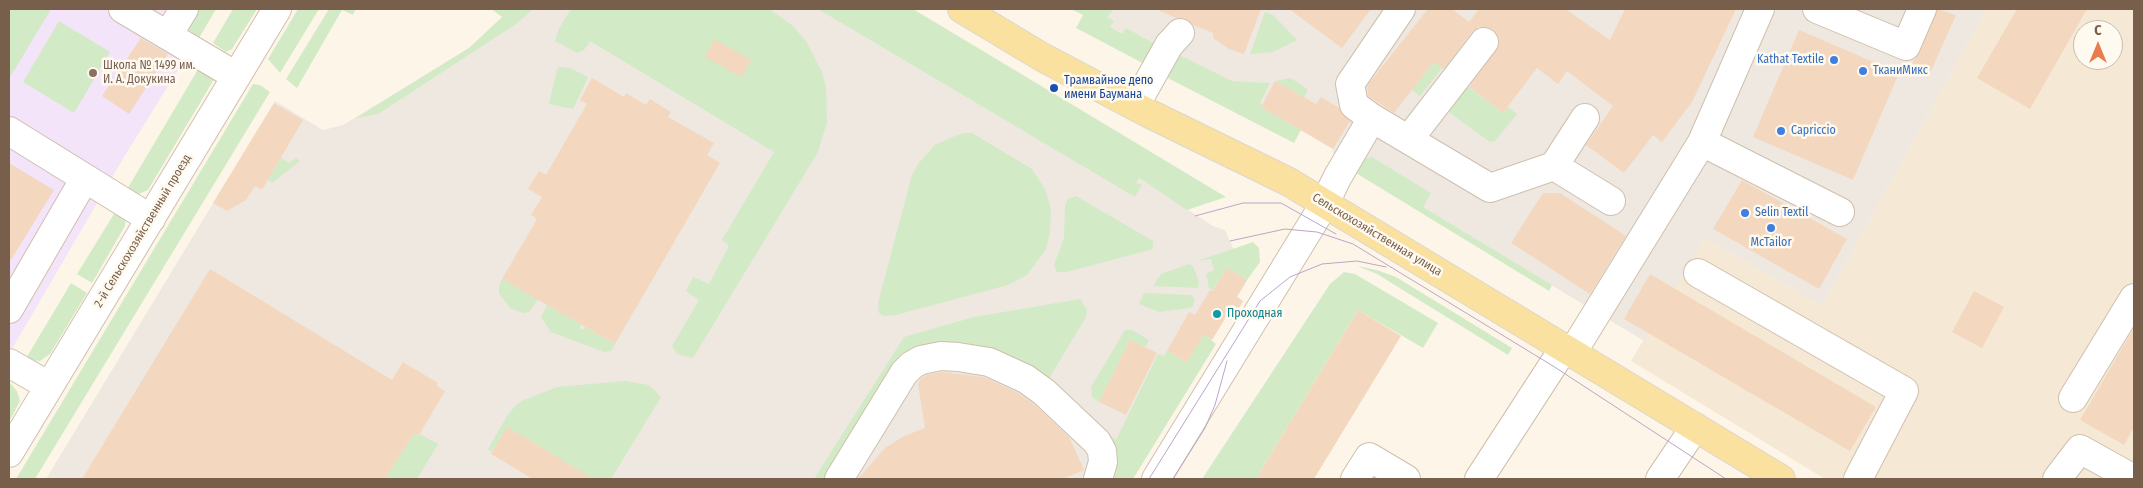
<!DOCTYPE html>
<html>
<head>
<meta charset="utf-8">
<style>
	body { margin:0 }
	#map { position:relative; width:2143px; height:488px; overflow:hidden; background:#fdf6e8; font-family:"Fira Sans Condensed",sans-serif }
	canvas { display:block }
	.frame { position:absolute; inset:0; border:10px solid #785f4b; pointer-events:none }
	.north { position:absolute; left:2073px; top:20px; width:50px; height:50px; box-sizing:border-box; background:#fffaef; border:1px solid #c9bcad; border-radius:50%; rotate:0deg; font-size:14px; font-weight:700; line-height:20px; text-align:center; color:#785f4b }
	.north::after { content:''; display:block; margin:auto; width:18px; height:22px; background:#e87c4c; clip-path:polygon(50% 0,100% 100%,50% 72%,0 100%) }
</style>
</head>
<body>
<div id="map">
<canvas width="2143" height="488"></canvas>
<div class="frame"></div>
<div class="north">С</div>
</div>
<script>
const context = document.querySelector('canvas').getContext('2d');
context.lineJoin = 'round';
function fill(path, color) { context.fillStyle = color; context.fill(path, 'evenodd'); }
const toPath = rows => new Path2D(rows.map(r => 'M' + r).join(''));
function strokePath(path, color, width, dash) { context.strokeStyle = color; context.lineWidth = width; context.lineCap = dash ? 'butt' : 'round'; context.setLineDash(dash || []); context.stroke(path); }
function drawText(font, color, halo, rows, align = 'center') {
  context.font = font + ' "Fira Sans Condensed",sans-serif'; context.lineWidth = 5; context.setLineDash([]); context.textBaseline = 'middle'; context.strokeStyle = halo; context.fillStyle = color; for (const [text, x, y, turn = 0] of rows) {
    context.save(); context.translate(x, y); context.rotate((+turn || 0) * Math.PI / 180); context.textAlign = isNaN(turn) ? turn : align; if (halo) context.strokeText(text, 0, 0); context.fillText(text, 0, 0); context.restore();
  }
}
fill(toPath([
	[1987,9,2134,9,2134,479,1825,479,1631,361,1704,238,1822,306],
	[2083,30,2113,30,2113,60,2083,60]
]), '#f5e9d6');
fill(toPath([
	[520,9,858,9,1139,178,1213,226,1225,230,1247,280,1237,297,1243,301,1232,320,1226,317,1125,479,46,479,275,101,323,130,343,125,469,48],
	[1078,9,1987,9,1822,306,1704,238,1644,341,1346,161,1332,152,1333,149,1290,123,1182,70]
]), '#eee8e1');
fill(toPath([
	[9,9,216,9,124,157,9,354]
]), '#f3e4f9');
fill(toPath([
	[9,9,51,9,9,79],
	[191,9,216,9,199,38,186,27],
	[233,9,257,9,232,49,226,52,213,43],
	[298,9,319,9,280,73,268,59],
	[329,9,356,9,353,15,342,10,297,88,286,79],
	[491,9,533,9,516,24,378,114,356,118,469,48,502,17],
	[571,9,769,9,793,26,806,41,822,72,826,87,827,122,818,152,693,358,677,354,672,346,699,300,686,291,693,277,709,284,729,246,722,240,774,152,590,41,584,50,577,53,555,41,559,29],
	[818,9,913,9,1226,197,1187,210,1139,178,1136,183,1142,185,1135,197],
	[1071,9,1114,9,1107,17,1114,21,1110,27,1122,34,1126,28,1155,44,1150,67,1076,28,1083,15],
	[1265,12,1273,15,1297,40,1273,52,1250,54],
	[59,21,110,52,74,113,23,82],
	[1460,29,1468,35,1420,96,1412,90],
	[1177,54,1232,81,1270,83,1260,103,1262,105,1261,107,1301,130,1294,143,1160,74],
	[200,66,215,79,213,81,148,190,136,195,126,191],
	[559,67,570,68,588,77,573,109,549,104,557,69],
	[1291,78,1308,90,1304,98,1275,81],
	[253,84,260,85,270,92,35,479,16,479],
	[1464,84,1503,113,1508,107,1517,114,1495,141,1490,142,1446,110],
	[963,133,972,133,1032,169,1045,189,1051,209,1050,233,1046,249,1027,275,1008,285,896,315,883,316,879,313,878,303,912,175,918,164,936,144],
	[1372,157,1431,193,1423,207,1552,285,1549,291,1351,170,1364,159],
	[281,158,289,163,296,158,300,161,272,183,268,180],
	[1076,196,1153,241,1153,249,1067,272,1057,272,1054,265,1064,238,1065,205,1068,199],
	[117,209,126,218,125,226,92,283,77,274],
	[1253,242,1259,248,1260,262,1247,280,1227,268,1213,290,1209,288,1206,274,1214,270,1211,259,1197,261],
	[1189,264,1193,266,1199,282,1198,288,1153,286,1161,274],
	[1357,266,1377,270,1396,277,1512,348,1508,355,1377,274],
	[1344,272,1355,274,1438,323,1423,348,1358,310,1256,479,1202,479,1330,284],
	[502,279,538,299,529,312,523,313,510,308,499,293,499,286],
	[71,283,87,293,50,354,40,361,25,360],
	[1144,293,1191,295,1195,299,1193,306,1189,308,1159,312,1139,304],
	[1080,299,1087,309,1086,317,1048,380,1088,419,1116,440,1158,354,1164,356,1167,351,1187,362,1204,334,1216,344,1133,479,1106,479,1046,384,941,348,829,479,814,479,904,337,974,317],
	[547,305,581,324,580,328,583,330,585,327,615,344,611,351,604,352,551,332,541,317],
	[1125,330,1132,330,1149,340,1145,347,1130,340,1099,402,1092,397,1091,387],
	[625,381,649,385,661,397,611,479,586,479,588,476,507,427,492,452,488,449,507,416,516,405,524,400,557,387],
	[10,383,17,391,20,401,9,422],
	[414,433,418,435,420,434,438,444,417,479,385,479]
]), '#d2ebc6');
fill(toPath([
	[1156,9,1261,9,1244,54,1229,49,1213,38,1213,33,1193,25,1184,18,1176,18],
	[1289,9,1371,9,1342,48],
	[1428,9,1452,9,1469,22,1479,9,1565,9,1610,40,1625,9,1736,9,1692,102,1662,142,1653,135,1624,173,1586,145,1613,106,1567,71,1558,84,1537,68,1503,113,1469,87,1499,45,1498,36,1493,29,1487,27,1479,27,1472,32,1444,69,1434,62,1394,113,1368,96,1367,87,1369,83],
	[1937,9,1956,15,1931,71,1912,63,1920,52],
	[2017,9,2087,9,2030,109,1977,78],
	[1799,30,1899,73,1853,180,1753,137],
	[141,38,168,54,129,114,102,96],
	[714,39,751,60,741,77,705,57],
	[592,78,624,97,626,93,646,105,650,99,671,112,668,117,714,143,707,155,720,163,615,344,502,279,537,219,531,215,542,197,528,189,539,171,546,175,587,104,580,100],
	[1275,81,1316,104,1321,97,1338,107,1350,121,1333,149,1261,107],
	[274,103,303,120,262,190,255,186,246,200,227,211,213,203],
	[9,163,54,190,9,263],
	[1742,180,1847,239,1819,289,1713,229],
	[1543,193,1560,193,1626,236,1590,294,1511,243],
	[1227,268,1247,280,1237,297,1243,301,1232,320,1226,317,1212,340,1204,334,1187,362,1167,351,1189,312,1195,315,1210,290,1213,291],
	[210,269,392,380,403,362,438,383,437,386,445,391,419,435,414,433,385,479,82,479],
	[1650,274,1876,407,1850,451,1624,319],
	[1974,291,2004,307,1982,348,1952,332],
	[1358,310,1401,336,1314,479,1256,479],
	[2134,328,2134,427,2124,445,2080,420],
	[1130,340,1157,353,1126,415,1099,402],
	[942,372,984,377,1018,393,1034,404,1069,437,1084,470,1063,479,858,479,885,448,904,436,925,428,918,384,920,379,926,375],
	[507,427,594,479,533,479,491,454]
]), '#f3d8bf');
const minor = toPath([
	[123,9,236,76],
	[1401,9,1350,84,1354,105,1372,118,1490,188,1554,166,1585,118],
	[1817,9,1906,46,1922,9],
	[168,35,184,9],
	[1135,106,1169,45,1180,33],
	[9,131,151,219],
	[1409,139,1484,42],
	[1702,142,1840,212],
	[1554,166,1611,201],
	[1698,273,1904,391,1858,479],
	[9,309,85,178],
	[1572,353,1702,142,1760,9],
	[9,363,49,386],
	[2073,398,2134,298],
	[9,453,277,9],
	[839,479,904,373,912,365,921,360,941,356,958,357,989,362,1026,379,1044,392,1097,442,1102,451,1103,462,1098,479],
	[1156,479,1325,203,1337,178,1372,118],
	[1355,479,1369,457,1406,479],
	[1479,479,1564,348],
	[1660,479,1695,427],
	[2057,479,2080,449,2134,479]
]);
const major = toPath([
	[962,9,1042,57,1148,113,1289,182,1781,479]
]);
strokePath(minor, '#cfbfad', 30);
strokePath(major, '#dcd5d0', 30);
strokePath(minor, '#fff', 28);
strokePath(major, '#fbe1a0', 28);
strokePath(toPath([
	[1195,216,1243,203,1281,203,1336,234],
	[1230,241,1285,229,1317,232,1353,244,1553,366,1726,479],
	[1149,479,1260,301,1290,277,1322,264,1357,261,1386,267],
	[1173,479,1205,428,1215,405,1227,361]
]), '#bba5c8', 1);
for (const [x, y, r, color] of [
	[1834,60,5,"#3f7fe0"],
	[1863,71,5,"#3f7fe0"],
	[93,73,5,"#8d6e63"],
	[1054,88,5,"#1a4fb4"],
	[1781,131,5,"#3f7fe0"],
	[1745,213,5,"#3f7fe0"],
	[1771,228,5,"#3f7fe0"],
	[1217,314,5,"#0f9aa8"]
]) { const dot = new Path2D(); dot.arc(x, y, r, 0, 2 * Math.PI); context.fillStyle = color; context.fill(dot); strokePath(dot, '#fffaef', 2); }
drawText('12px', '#366cbe', '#fffaef', [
	["Kathat Textile",1824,60,"right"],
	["ТканиМикс",1873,71],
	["Capriccio",1791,131],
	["Selin Textil",1755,213],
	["McTailor",1771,243,"center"]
], 'left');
drawText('12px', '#785e54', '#fffaef', [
	["Школа № 1499 им.",103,66],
	["И. А. Докукина",103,80]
], 'left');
drawText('12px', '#164399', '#fffaef', [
	["Трамвайное депо",1064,81],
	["имени Баумана",1064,95]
], 'left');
drawText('12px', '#785f4b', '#fffaef', [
	["2-й Сельскохозяйственный проезд",143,231,-59],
	["Сельскохозяйственная улица",1377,235,31]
]);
drawText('12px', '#0d838f', '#fffaef', [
	["Проходная",1227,314]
], 'left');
</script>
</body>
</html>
